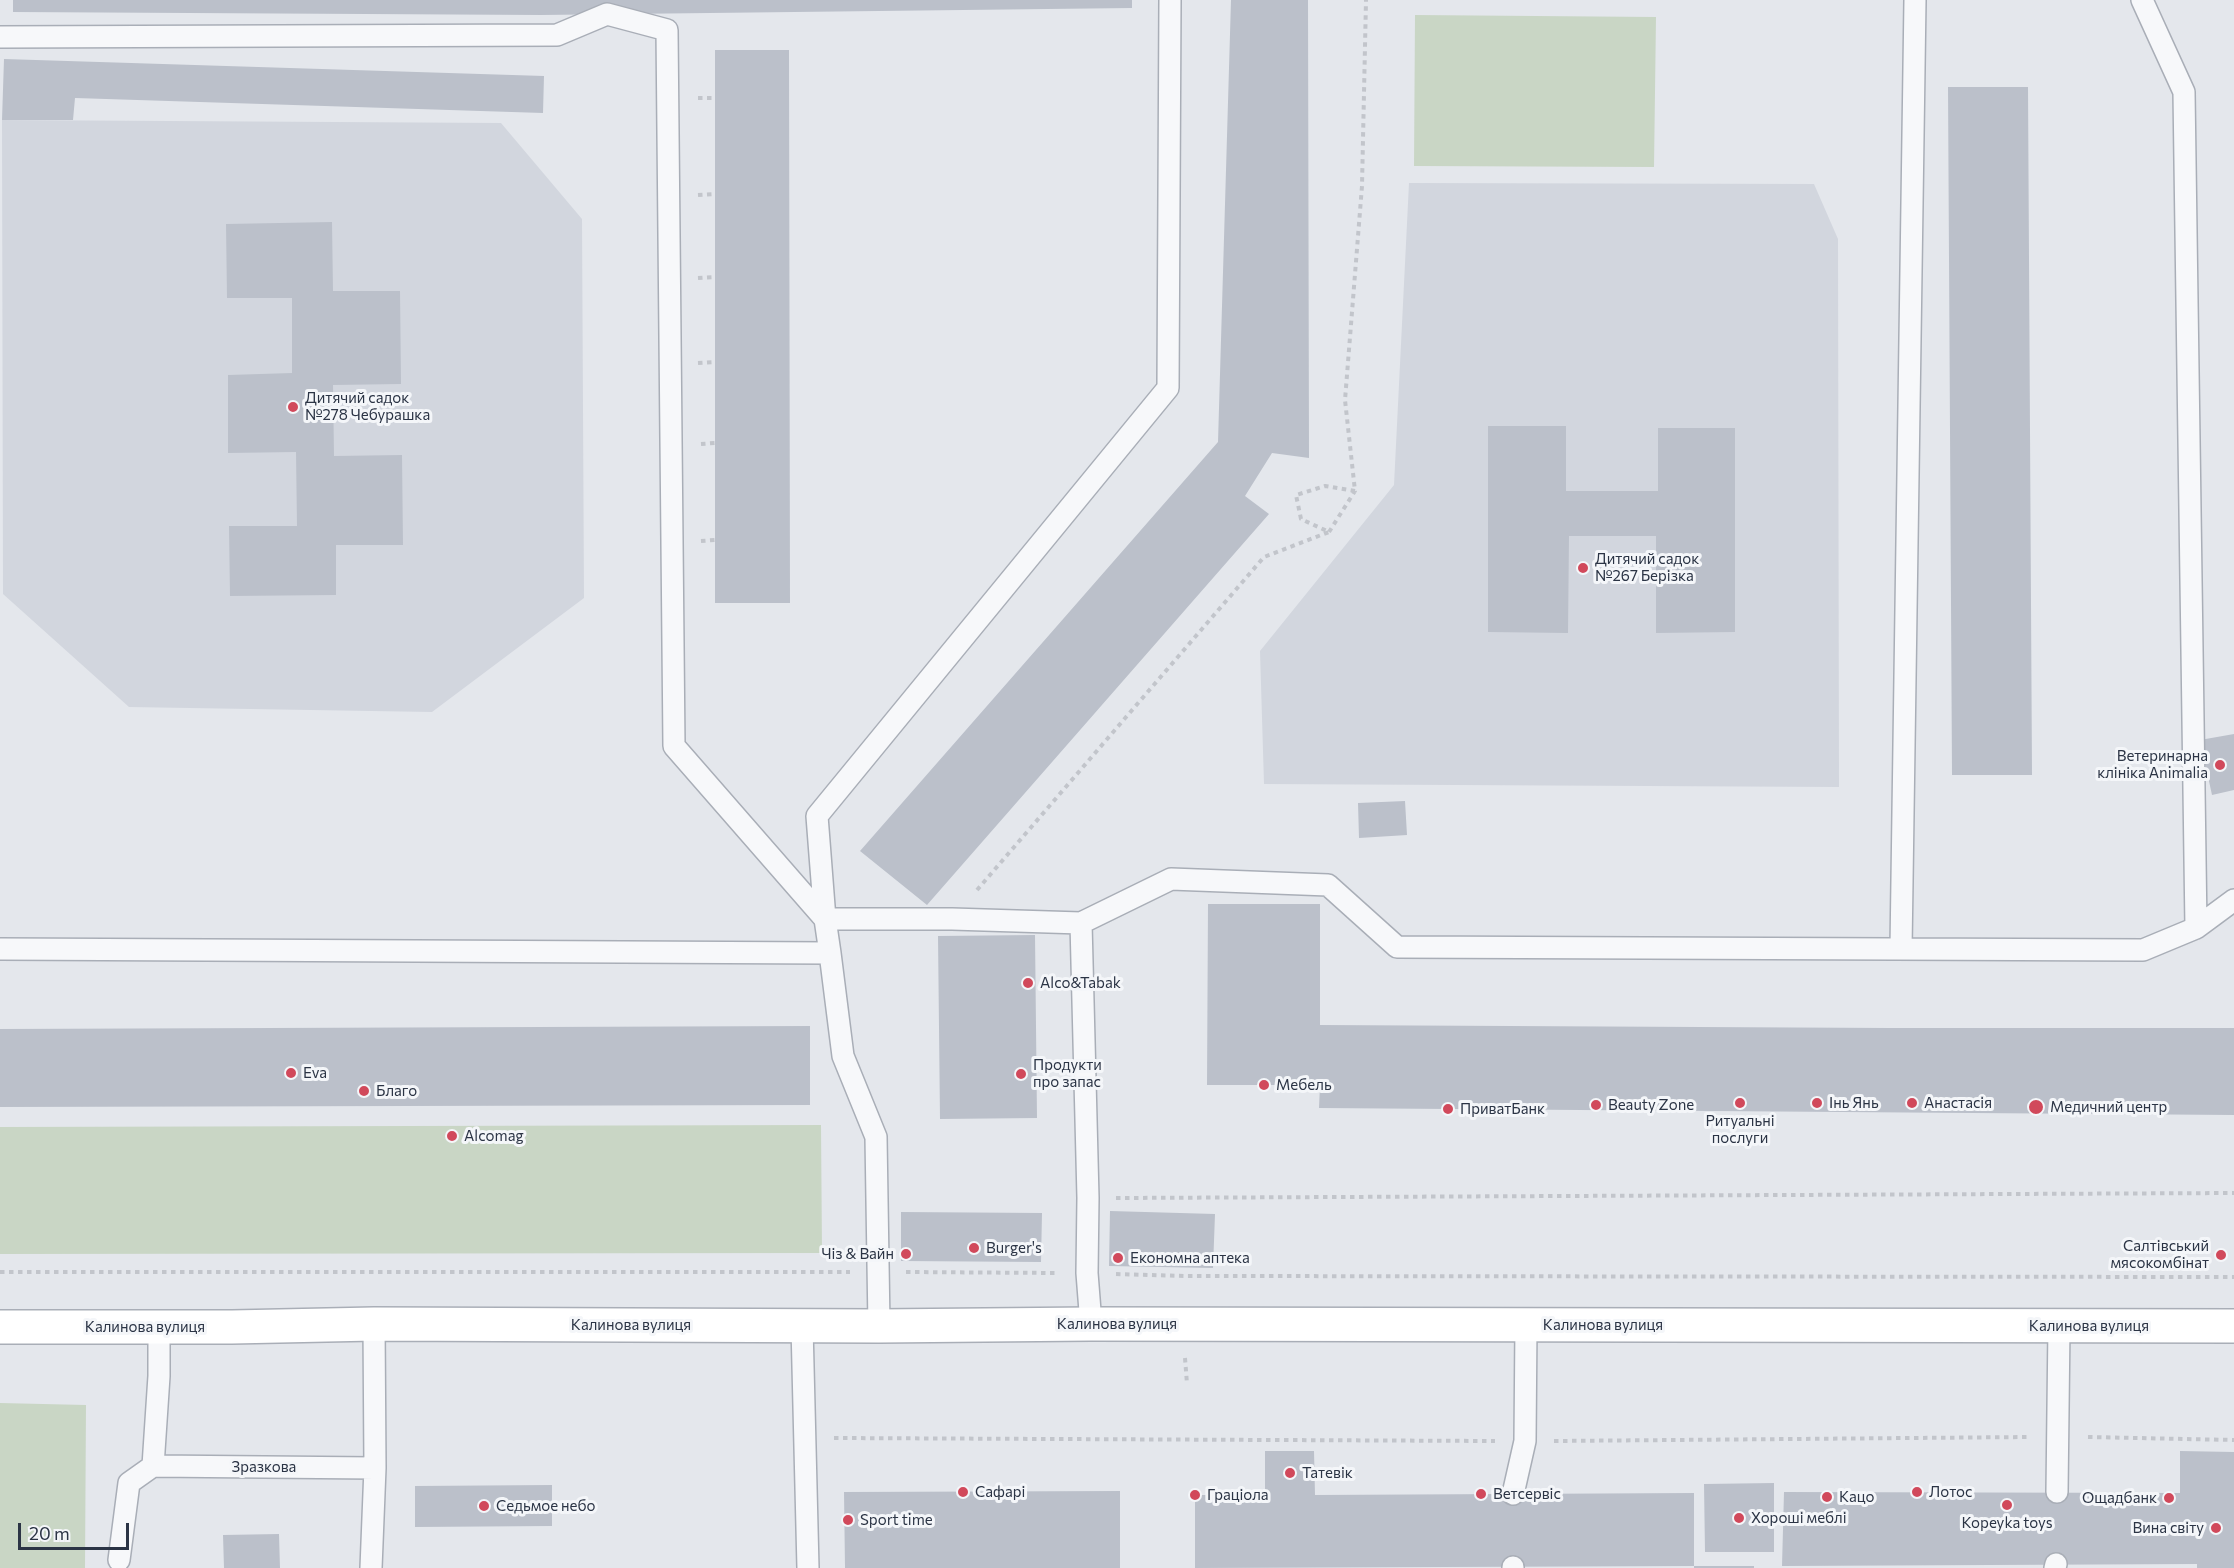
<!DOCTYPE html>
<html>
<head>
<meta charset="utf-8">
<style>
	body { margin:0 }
	#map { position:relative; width:2234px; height:1568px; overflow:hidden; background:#e4e7ec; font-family:Commissioner,sans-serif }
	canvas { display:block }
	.scale { position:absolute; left:18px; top:1523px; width:111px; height:27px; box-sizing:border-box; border:3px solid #2b3445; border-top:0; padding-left:8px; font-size:18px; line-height:21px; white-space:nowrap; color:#2b3445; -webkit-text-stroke:4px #f4f6f9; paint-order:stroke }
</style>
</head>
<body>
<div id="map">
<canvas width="2234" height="1568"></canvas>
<div class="scale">20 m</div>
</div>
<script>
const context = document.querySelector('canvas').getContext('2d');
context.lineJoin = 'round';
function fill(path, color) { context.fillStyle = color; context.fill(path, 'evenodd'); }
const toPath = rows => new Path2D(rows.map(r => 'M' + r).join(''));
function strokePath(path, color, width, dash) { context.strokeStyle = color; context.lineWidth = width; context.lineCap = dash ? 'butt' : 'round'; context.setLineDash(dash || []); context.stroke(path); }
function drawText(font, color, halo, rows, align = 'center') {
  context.font = font + ' Commissioner,sans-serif'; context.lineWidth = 6; context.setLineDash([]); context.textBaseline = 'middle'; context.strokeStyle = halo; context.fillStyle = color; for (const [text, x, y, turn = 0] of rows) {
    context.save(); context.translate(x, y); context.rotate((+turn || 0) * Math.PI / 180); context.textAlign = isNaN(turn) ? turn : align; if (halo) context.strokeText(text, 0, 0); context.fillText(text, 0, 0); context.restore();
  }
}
fill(toPath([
	[2,120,501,123,582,219,584,598,432,712,129,707,3,594],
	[1409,183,1814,184,1838,239,1839,787,1264,784,1260,651,1394,485]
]), '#d2d6de');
fill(toPath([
	[1415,15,1656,17,1654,167,1414,166],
	[821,1125,822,1253,0,1254,0,1127],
	[0,1403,86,1405,85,1568,0,1568]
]), '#c9d6c5');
fill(toPath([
	[13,0,1132,0,1132,8,541,15,13,12],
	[1231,0,1308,0,1309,458,1272,453,1245,496,1269,514,927,905,860,851,1218,442],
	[715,50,789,50,790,603,715,603],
	[4,59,544,76,543,113,75,98,73,120,2,120],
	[1948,87,2028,87,2032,775,1952,775],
	[332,222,333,291,400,291,401,384,333,385,334,456,402,455,403,545,336,545,336,595,230,596,229,526,297,526,296,452,228,453,228,375,292,373,292,298,227,298,226,224],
	[1488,426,1566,426,1566,491,1658,491,1658,428,1735,428,1735,632,1656,633,1656,536,1569,536,1568,633,1488,632],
	[2234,734,2234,790,2212,795,2200,740],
	[1405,801,1407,835,1359,838,1358,803],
	[1208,904,1320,904,1320,1025,1889,1028,2234,1028,2234,1115,1319,1108,1320,1085,1207,1085],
	[1035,935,1037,1118,940,1119,938,936],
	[810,1026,810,1105,0,1107,0,1029],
	[1110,1211,1215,1214,1213,1268,1109,1266],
	[901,1212,1042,1213,1041,1262,901,1261],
	[1265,1451,1314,1451,1315,1495,1694,1493,1694,1566,1754,1566,1754,1568,1694,1568,1694,1566,1195,1568,1195,1495,1265,1495],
	[2180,1451,2234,1452,2234,1568,2197,1568,2197,1564,1782,1566,1784,1492,2180,1493],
	[1774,1483,1774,1552,1705,1552,1704,1484],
	[552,1485,552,1526,415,1527,415,1486],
	[1120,1491,1120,1568,845,1568,844,1492],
	[279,1534,280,1568,224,1568,223,1535]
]), '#bbc0ca');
const service = toPath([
	[2142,0,2184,92,2196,928,2234,900],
	[0,37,557,35,607,14,667,30,674,746,825,919,830,953,0,949],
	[1081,923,952,919,825,919,817,816,1168,388,1170,0],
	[1901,948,1915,0],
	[830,953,843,1056,876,1137,879,1326],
	[1091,1324,1087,1273,1088,1198,1081,923,1171,879,1328,885,1397,947,2143,950,2196,928],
	[802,1326,808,1568],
	[153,1466,375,1468],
	[2057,1492,2059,1326],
	[1513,1494,1525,1441,1526,1325],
	[119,1560,129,1483,153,1466,159,1376,159,1327],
	[371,1568,375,1468,374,1324],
	[1513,1568,1513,1567],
	[2055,1568,2056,1564]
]);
const secondary = toPath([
	[0,1327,232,1327,374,1324,879,1326,1091,1324,2234,1326]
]);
strokePath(service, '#a9aeb7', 24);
strokePath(secondary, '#a9aeb7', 36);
strokePath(toPath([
	[698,98,715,98],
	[698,195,715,194],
	[698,278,715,277],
	[698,363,715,362],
	[701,444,715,443],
	[1329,532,1355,491],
	[701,541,715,540],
	[977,890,1264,557,1329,532,1301,519,1296,495,1325,486,1355,491,1345,400,1362,186,1366,0],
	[1116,1198,2234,1193],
	[0,1272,850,1272],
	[906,1272,1057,1273],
	[1116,1274,1184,1276,2234,1277],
	[1185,1358,1187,1384],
	[2088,1437,2234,1440],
	[834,1438,1495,1441],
	[1554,1441,2029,1437]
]), '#c2c5cb', 4, [4.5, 4.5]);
strokePath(service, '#f7f8fa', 21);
strokePath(secondary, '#fff', 33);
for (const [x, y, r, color] of [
	[293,407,6,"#d1495b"],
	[1583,568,6,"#d1495b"],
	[2220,765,6,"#d1495b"],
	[1028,983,6,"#d1495b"],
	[291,1073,6,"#d1495b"],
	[1021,1074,6,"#d1495b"],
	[1264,1085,6,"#d1495b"],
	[364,1091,6,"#d1495b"],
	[1740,1103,6,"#d1495b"],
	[1817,1103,6,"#d1495b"],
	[1912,1103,6,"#d1495b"],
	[1596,1105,6,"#d1495b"],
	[2036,1107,8,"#d1495b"],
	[1448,1109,6,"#d1495b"],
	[452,1136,6,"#d1495b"],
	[974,1248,6,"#d1495b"],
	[906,1254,6,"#d1495b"],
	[2221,1255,6,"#d1495b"],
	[1118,1258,6,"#d1495b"],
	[1290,1473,6,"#d1495b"],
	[963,1492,6,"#d1495b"],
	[1917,1492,6,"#d1495b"],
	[1481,1494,6,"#d1495b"],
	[1195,1495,6,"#d1495b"],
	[1827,1497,6,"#d1495b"],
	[2169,1498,6,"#d1495b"],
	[2007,1505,6,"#d1495b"],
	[484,1506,6,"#d1495b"],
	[1739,1518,6,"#d1495b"],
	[848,1520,6,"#d1495b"],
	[2216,1528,6,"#d1495b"]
]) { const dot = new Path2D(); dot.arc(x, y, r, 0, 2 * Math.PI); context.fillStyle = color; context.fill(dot); strokePath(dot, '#f4f6f9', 2); }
drawText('15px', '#2b3445', '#f4f6f9', [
	["Дитячий садок",305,398],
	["№278 Чебурашка",305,415],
	["Дитячий садок",1595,559],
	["№267 Берізка",1595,576],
	["Ветеринарна",2208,756,"right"],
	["клініка Animalia",2208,773,"right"],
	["Alco&Tabak",1040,983],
	["Продукти",1033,1065],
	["про запас",1033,1082],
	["Eva",303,1073],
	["Мебель",1276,1085],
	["Благо",376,1091],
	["Інь Янь",1829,1103],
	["Анастасія",1924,1103],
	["Beauty Zone",1608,1105],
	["Медичний центр",2050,1107],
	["ПриватБанк",1460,1109],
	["Ритуальні",1740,1121,"center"],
	["послуги",1740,1138,"center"],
	["Alcomag",464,1136],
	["Салтівський",2209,1246,"right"],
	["мясокомбінат",2209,1263,"right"],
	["Burger's",986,1248],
	["Чіз & Вайн",894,1254,"right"],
	["Економна аптека",1130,1258],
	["Татевік",1302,1473],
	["Сафарі",975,1492],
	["Лотос",1929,1492],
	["Ветсервіс",1493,1494],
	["Граціола",1207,1495],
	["Кацо",1839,1497],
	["Ощадбанк",2157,1498,"right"],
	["Седьмое небо",496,1506],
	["Хороші меблі",1751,1518],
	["Sport time",860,1520],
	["Kopeyka toys",2007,1523,"center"],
	["Вина світу",2204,1528,"right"]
], 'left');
drawText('15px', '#2b3445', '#f4f6f9', [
	["Калинова вулиця",1117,1324],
	["Калинова вулиця",631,1325],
	["Калинова вулиця",1603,1325],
	["Калинова вулиця",2089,1326],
	["Калинова вулиця",145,1327],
	["Зразкова",264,1467]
]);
</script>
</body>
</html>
